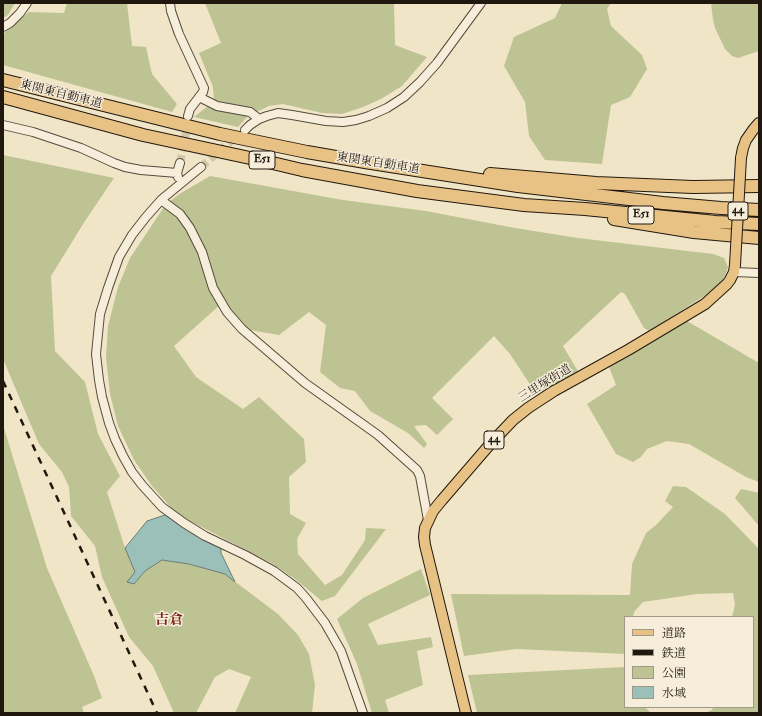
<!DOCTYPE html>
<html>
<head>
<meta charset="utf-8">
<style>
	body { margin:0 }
	#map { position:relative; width:762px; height:716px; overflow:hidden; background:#f1e5c7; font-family:"IM FELL Double Pica","Noto Serif JP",serif }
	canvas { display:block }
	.frame { position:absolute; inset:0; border:4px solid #20180f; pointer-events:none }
	.legend { position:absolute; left:624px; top:616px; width:130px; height:92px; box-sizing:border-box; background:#f6eedb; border:1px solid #a09889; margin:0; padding:5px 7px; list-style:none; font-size:12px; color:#20180f }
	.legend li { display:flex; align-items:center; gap:8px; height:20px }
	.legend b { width:20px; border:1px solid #a09889 }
</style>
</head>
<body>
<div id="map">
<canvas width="762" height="716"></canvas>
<div class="frame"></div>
<ul class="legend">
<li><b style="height:5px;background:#e8c284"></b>道路</li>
<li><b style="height:5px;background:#20180f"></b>鉄道</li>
<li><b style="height:11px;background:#bec393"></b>公園</li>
<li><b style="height:11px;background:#9bbfb9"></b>水域</li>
</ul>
</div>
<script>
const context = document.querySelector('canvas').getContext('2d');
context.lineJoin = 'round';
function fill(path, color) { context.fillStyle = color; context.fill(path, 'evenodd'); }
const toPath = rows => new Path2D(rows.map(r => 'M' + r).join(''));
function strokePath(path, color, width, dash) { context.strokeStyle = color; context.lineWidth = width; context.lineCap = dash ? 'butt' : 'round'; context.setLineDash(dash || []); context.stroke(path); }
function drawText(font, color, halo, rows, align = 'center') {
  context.font = font + ' "IM FELL Double Pica","Noto Serif JP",serif'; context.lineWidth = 3; context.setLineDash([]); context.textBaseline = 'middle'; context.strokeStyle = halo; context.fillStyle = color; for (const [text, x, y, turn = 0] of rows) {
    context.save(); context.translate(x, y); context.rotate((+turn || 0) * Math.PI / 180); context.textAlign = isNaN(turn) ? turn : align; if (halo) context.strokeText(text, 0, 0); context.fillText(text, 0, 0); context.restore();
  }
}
fill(toPath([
	[3,3,15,3,8,15,3,18],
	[67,3,127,3,132,46,146,47,152,74,177,104,172,112,3,65,3,34,29,12,64,13],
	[205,3,394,3,395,45,427,57,402,86,381,99,363,107,342,114,322,113,283,104,269,106,248,116,238,127,194,117,214,101,213,87,199,53,221,43],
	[562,3,611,3,607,9,611,26,642,55,647,69,630,97,611,105,602,164,545,160,529,136,525,102,504,66,514,37,555,18],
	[711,3,759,3,759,51,738,58,732,56,725,49,715,28,713,20],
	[3,155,114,178,85,221,51,276,55,351,85,382,98,434,120,476,107,492,125,548,135,572,134,584,145,571,162,560,189,564,225,574,278,614,298,635,309,654,315,685,312,713,235,713,251,677,229,669,215,677,196,713,174,713,153,666,129,637,102,577,95,546,71,516,69,487,62,472,39,444,3,359],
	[210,176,343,200,426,211,515,228,578,238,713,254,724,258,728,267,724,279,717,288,649,331,644,328,625,294,621,292,563,346,579,373,543,395,537,395,510,354,494,336,432,398,453,419,437,435,426,425,414,426,427,444,424,448,408,433,370,411,355,391,340,388,320,372,326,325,309,312,279,335,250,330,221,304,174,346,196,377,243,409,259,397,304,439,306,462,289,477,290,514,306,523,297,539,298,554,325,585,342,575,365,540,366,528,386,529,335,596,322,601,295,579,273,564,190,521,173,510,152,486,134,460,118,426,110,394,106,357,108,326,118,287,130,258,166,204,181,193],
	[687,321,759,363,759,482,746,477,689,444,667,441,647,449,641,457,633,462,616,454,587,404,616,385,609,367,681,323],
	[3,425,47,568,94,676,102,698,82,707,84,713,3,713],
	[673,486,686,487,725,514,759,549,759,713,705,713,712,710,713,707,753,707,753,617,732,617,735,605,733,593,697,594,643,602,634,612,633,617,625,617,625,654,516,649,464,656,451,594,630,595,632,564,646,533,656,525,673,507,665,501],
	[741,489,759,493,759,526,735,498],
	[421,569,430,595,368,624,378,645,431,637,433,647,417,651,423,685,385,700,389,713,372,713,357,664,337,619,363,598],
	[625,667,625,707,645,707,651,713,477,713,468,675]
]), '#bec393');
const water = toPath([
	[168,514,221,548,221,553,235,582,225,574,189,564,162,560,145,571,134,584,127,582,135,572,125,548,147,521,168,514]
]);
fill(water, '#9bbfb9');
strokePath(water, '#6a7c75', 1);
strokePath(toPath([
	[180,163,183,149,188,121],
	[201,167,238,135]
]), '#d2c6ab', 8, [8, 4]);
const minor = toPath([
	[170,3,171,11,179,34,204,88,203,92,190,109,188,116],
	[3,27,10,23,20,13,27,3],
	[199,97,217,106,250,112,259,119],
	[3,125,33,132,81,148,114,163,125,167,141,170,177,173],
	[245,130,250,125,259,119,267,116,278,113,292,115,326,121,343,122,356,120,369,116,387,108,404,97,420,82,437,63,481,3],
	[201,167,162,199,146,217,132,235,119,257,108,288,100,314,96,354,99,380,102,397,109,423,115,439,123,456,132,472,142,485,162,507,184,523,205,536,245,555,274,571,297,588,306,598,325,623,341,651,363,713],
	[178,177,177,173,180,163],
	[161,200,180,214,190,228,202,252,213,288,227,312,242,329,305,383,378,435,417,470,420,476,428,520],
	[734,272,759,273]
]);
const major = toPath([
	[741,158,743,148,746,140,753,130,759,123],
	[466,713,425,545,424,537,425,528,433,511,442,500,492,442,513,420,528,408,554,391,628,350,705,304,727,284,730,280,734,272,735,265]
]);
const highway = toPath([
	[3,80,220,134,307,152,365,162,518,186,663,203,721,208,759,210],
	[3,97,143,135,264,161,302,170,417,191,524,205,585,209,716,222,759,224],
	[490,174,596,183,693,187,759,186],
	[614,219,694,232,759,238]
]);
strokePath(minor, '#544b3d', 10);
strokePath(major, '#20180f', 12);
strokePath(highway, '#20180f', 14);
strokePath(minor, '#f6eedb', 8);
strokePath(major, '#e8c284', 10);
strokePath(highway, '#e8c284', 12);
strokePath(toPath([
	[3,381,157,713]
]), '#20180f', 2.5, [7, 7]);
const majorBridge = toPath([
	[735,265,741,158]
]);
strokePath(majorBridge, '#20180f', 12, []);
strokePath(majorBridge, '#e8c284', 10);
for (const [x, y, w] of [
	[262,160,26],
	[738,211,20],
	[641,215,26],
	[494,440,20]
]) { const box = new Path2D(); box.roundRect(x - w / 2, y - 9, w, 18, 3); context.fillStyle = '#f6eedb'; context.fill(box); strokePath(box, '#20180f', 1); }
drawText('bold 11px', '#20180f', null, [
	["E51",262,160],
	["44",738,211],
	["E51",641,215],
	["44",494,440]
]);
drawText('12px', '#20180f', '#f6eedb', [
	["東関東自動車道",61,95,14],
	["東関東自動車道",378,164,9],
	["三里塚街道",545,384,-32]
]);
drawText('bold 14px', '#7a1f14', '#f6eedb', [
	["吉倉",169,621]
]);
</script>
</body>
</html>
